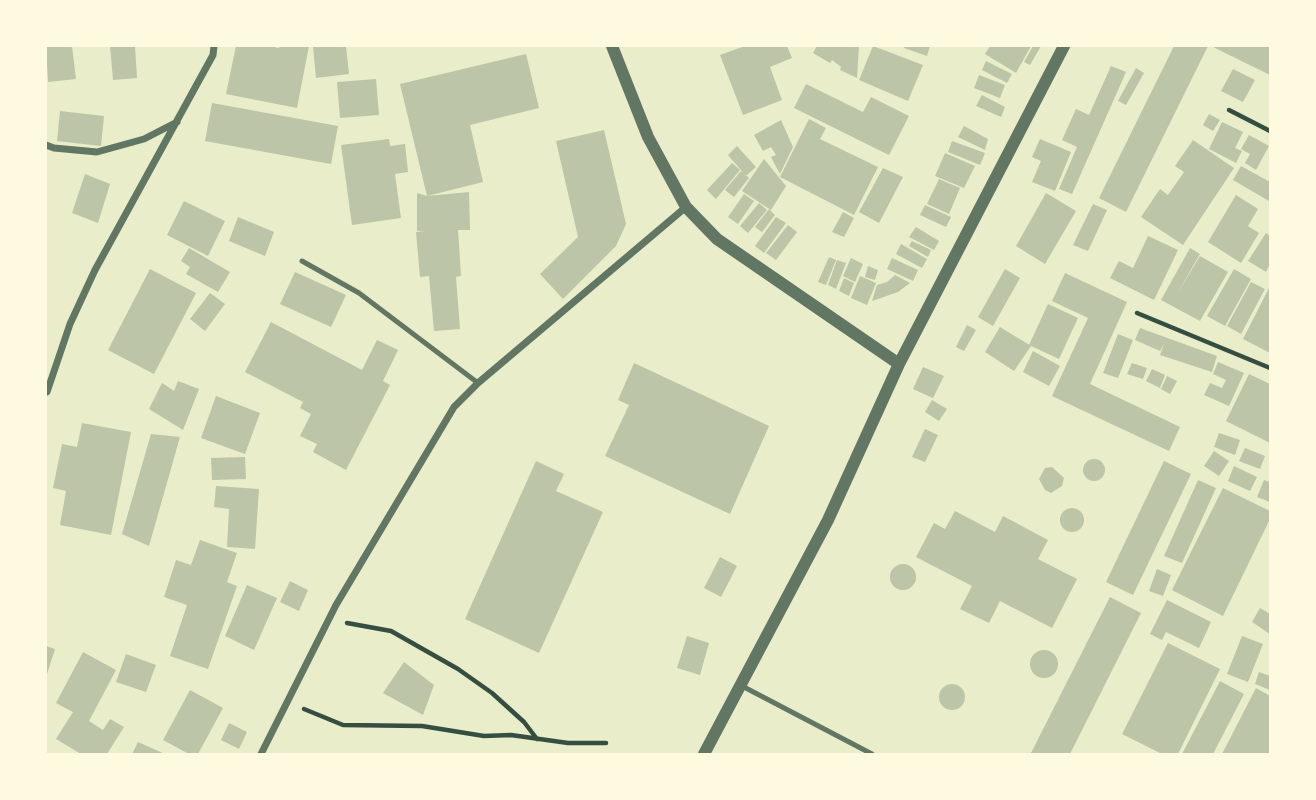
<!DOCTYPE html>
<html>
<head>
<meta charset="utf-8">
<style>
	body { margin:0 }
	#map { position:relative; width:1316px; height:800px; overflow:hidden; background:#e9edc9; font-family:Quicksand,sans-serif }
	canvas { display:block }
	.frame { position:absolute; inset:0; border:47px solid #fefae0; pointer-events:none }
</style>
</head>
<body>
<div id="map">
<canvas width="1316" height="800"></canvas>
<div class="frame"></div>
</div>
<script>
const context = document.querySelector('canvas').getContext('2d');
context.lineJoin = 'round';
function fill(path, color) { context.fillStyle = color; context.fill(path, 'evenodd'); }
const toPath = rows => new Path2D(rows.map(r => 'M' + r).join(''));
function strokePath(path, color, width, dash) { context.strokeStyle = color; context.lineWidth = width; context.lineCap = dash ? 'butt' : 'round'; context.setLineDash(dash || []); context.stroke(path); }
fill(toPath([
	[46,46,72,46,76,79,48,82],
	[110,46,135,46,137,78,113,80],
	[236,46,269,46,279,48,280,46,309,46,297,108,226,94],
	[313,46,346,46,349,74,316,78],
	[745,46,787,46,792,58,770,67,782,100,743,115,720,55],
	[817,46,859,46,857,78,840,70,841,67,832,60,830,63,813,53],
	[873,46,923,65,908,101,859,80],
	[905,46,930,46,927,56,904,48],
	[990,46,1031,46,1016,73,985,54],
	[1033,46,1041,46,1030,65,1024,62],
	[1174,46,1208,46,1126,212,1099,198],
	[1211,46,1270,46,1270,75],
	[526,54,539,108,470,125,483,182,427,196,400,84],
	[986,61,1012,74,1007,83,982,70],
	[1111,66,1126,72,1072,194,1059,189,1077,147,1062,140,1076,109,1089,115],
	[1136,68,1144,73,1126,105,1118,101],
	[1233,69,1255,80,1243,102,1221,91],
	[979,75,1005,85,1000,98,974,88],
	[376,79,379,115,340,118,337,82],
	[806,84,863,112,871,97,909,116,889,155,794,108],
	[982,95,1005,107,1001,117,976,106],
	[212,103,338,126,331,164,205,141],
	[60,111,104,116,101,146,57,141],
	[1209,114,1220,120,1213,131,1203,125],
	[809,119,826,128,820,139,878,167,854,215,780,177],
	[781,120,793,147,780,174,771,157,776,155,771,147,763,151,754,135],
	[1222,122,1243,132,1235,148,1242,151,1236,163,1209,149],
	[964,126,988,139,985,150,958,137],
	[604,130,626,224,616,246,563,299,540,274,578,237,556,141],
	[1249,135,1269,146,1256,170,1245,163,1250,154,1241,149],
	[389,139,390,146,405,144,408,172,395,174,401,218,352,225,341,145],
	[1040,139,1071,152,1055,191,1032,182,1041,161,1032,157],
	[1193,140,1234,168,1183,245,1141,217,1160,189,1168,195,1184,172,1175,166],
	[952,141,985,153,980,165,948,152],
	[737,146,756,167,746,176,728,155],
	[945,153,975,166,964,188,935,176],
	[764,159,786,186,771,210,742,191],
	[732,163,740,170,716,199,707,190],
	[1241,166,1270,182,1269,201,1233,180],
	[883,168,903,177,879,223,859,212],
	[741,171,749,178,734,197,725,190],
	[85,174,110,184,98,223,72,213],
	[939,179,960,188,949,214,927,204],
	[469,192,470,230,458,230,461,276,456,277,460,329,434,331,429,276,420,277,416,232,425,231,417,231,417,193,427,196],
	[1046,193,1076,211,1045,264,1016,246],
	[744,194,754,201,738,224,728,217],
	[1236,195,1258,209,1248,226,1259,233,1241,263,1208,242],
	[184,201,225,221,208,256,167,235],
	[759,203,767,210,748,233,740,226],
	[1093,204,1107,210,1088,251,1073,245],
	[925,205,951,217,946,227,920,215],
	[769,209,775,215,762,232,755,227],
	[843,212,854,218,844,237,832,232],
	[238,217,274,232,265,256,229,241],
	[776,217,786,223,764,253,755,246],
	[788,225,797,232,776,260,766,253],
	[916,227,939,241,934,250,909,237],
	[1266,233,1270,236,1270,264,1266,272,1248,261],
	[1148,236,1178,250,1154,300,1110,278,1119,261,1133,268],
	[912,241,931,250,928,257,909,246],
	[901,244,927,259,922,268,896,254],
	[189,248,230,272,218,292,186,274,190,267,181,261],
	[1190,248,1200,254,1176,296,1200,256,1228,272,1200,321,1161,300],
	[829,257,836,260,826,285,818,282],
	[851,258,863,264,855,282,843,276],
	[892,258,918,270,913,281,887,269],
	[837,260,846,263,836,289,828,285],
	[868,266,878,270,875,280,865,277],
	[150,269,196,293,154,374,108,350],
	[1005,269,1020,278,993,326,978,317],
	[1234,269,1251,279,1225,326,1207,316],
	[295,272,346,295,331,327,280,304],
	[1065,273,1127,302,1090,384,1180,427,1169,451,1052,396,1088,318,1052,301],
	[895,275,910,283,898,292,872,301,877,285,887,282],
	[860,276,876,283,867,305,851,298],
	[844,278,854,283,849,296,839,291],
	[1251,282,1265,289,1241,334,1227,326],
	[1269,288,1270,289,1270,353,1243,339],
	[210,293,225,304,205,331,190,319],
	[1048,304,1078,318,1059,359,1029,345],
	[271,322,362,370,377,340,398,350,383,381,390,385,346,470,313,452,317,444,300,436,311,414,300,408,303,402,245,372],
	[967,325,976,330,964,351,956,347],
	[1000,327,1031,346,1014,371,985,352],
	[1140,328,1217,356,1212,372,1160,355,1164,344,1160,351,1135,340],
	[1118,334,1133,340,1118,378,1103,373],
	[1033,351,1060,366,1049,386,1023,372],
	[1218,362,1244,373,1229,406,1204,395,1210,383,1222,388,1226,380,1213,374],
	[634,363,769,426,730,514,605,456,629,405,618,400],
	[1132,363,1147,368,1143,379,1127,374],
	[923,367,944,376,933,398,913,389],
	[1152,369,1165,375,1160,388,1146,381],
	[1249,374,1270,384,1270,443,1226,421],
	[1167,376,1177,381,1170,394,1161,389],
	[178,381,199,389,183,430,149,409,162,383,174,391],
	[216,396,260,413,245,454,201,438],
	[932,400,947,409,939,421,925,412],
	[82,423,131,432,111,535,60,525,66,491,53,488,62,444,77,447],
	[925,429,938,435,925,462,912,457],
	[1219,433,1240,440,1235,455,1214,447],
	[151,434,180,437,149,546,122,534],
	[1245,448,1265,456,1260,469,1239,461],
	[1214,451,1229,461,1219,476,1204,466],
	[245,457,246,479,212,480,211,458],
	'1083 470a11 11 0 1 1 22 0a11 11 0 1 1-22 0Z',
	[536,461,564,474,556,491,603,512,539,653,465,619],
	[1164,461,1191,474,1133,595,1106,582],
	[1234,466,1257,477,1250,491,1228,481],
	[1052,467,1064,478,1062,486,1051,493,1045,490,1039,479,1045,468],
	[1198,480,1216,488,1182,563,1164,556],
	[1264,480,1270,482,1270,502,1257,497],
	[216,486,259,489,255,549,227,547,229,509,214,507],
	[1223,488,1270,511,1270,519,1223,616,1172,590],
	'1060 520a12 12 0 1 1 24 0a12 12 0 1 1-24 0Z',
	[955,511,995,532,1003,516,1048,540,1038,559,1077,579,1052,628,1000,601,989,623,960,609,972,586,916,557,934,523,945,529],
	[200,540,237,553,227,582,237,586,208,669,170,656,187,605,164,597,176,560,191,565],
	[720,557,737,566,721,597,704,588],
	'890 577a13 13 0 1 1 26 0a13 13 0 1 1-26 0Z',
	[1157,569,1171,575,1163,596,1149,591],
	[290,581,308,590,299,611,280,602],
	[247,585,277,598,254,650,225,636],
	[1110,597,1141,613,1070,754,1033,754,1031,753],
	[1167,600,1211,622,1199,648,1166,632,1162,640,1150,634],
	[1260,608,1270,614,1270,634,1252,622],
	[687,636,709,643,700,675,677,668],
	[1242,636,1263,644,1248,682,1227,674],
	[1168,643,1220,669,1178,754,1162,754,1122,734],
	[46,646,55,649,46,677],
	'1030 664a14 14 0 1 1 28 0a14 14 0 1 1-28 0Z',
	[83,652,116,670,89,721,103,730,110,719,124,727,107,754,81,754,56,739,73,712,56,703],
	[126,654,156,665,146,692,116,682],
	[404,662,434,685,423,715,383,693],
	[1259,672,1270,676,1270,690,1255,684],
	[1220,681,1244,694,1213,754,1182,754],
	'939 697a13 13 0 1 1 26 0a13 13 0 1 1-26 0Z',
	[1256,688,1270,696,1270,754,1222,754],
	[190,690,223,708,198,754,189,754,163,740],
	[229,723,247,732,239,749,221,740],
	[138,742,165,754,132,754]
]), '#bcc5a7');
strokePath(toPath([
	[1229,110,1270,131],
	[1137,313,1270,368],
	[347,623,391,631,458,669,492,693,524,722,537,739],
	[304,709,343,725,422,726,484,736,511,735,568,743,606,743]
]), '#344e41', 4.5);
strokePath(toPath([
	[302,261,359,293,478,383],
	[742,686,872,754]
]), '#617663', 5);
strokePath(toPath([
	[46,145,54,148,97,152,144,139,177,122],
	[47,392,70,324,95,270,213,55,214,46],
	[261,754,336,605,454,407,478,383,686,207]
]), '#617663', 7);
strokePath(toPath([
	[612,46,648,137,686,207,717,239,899,364],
	[704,754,828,520,899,364,1064,46]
]), '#617663', 12);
</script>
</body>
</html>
